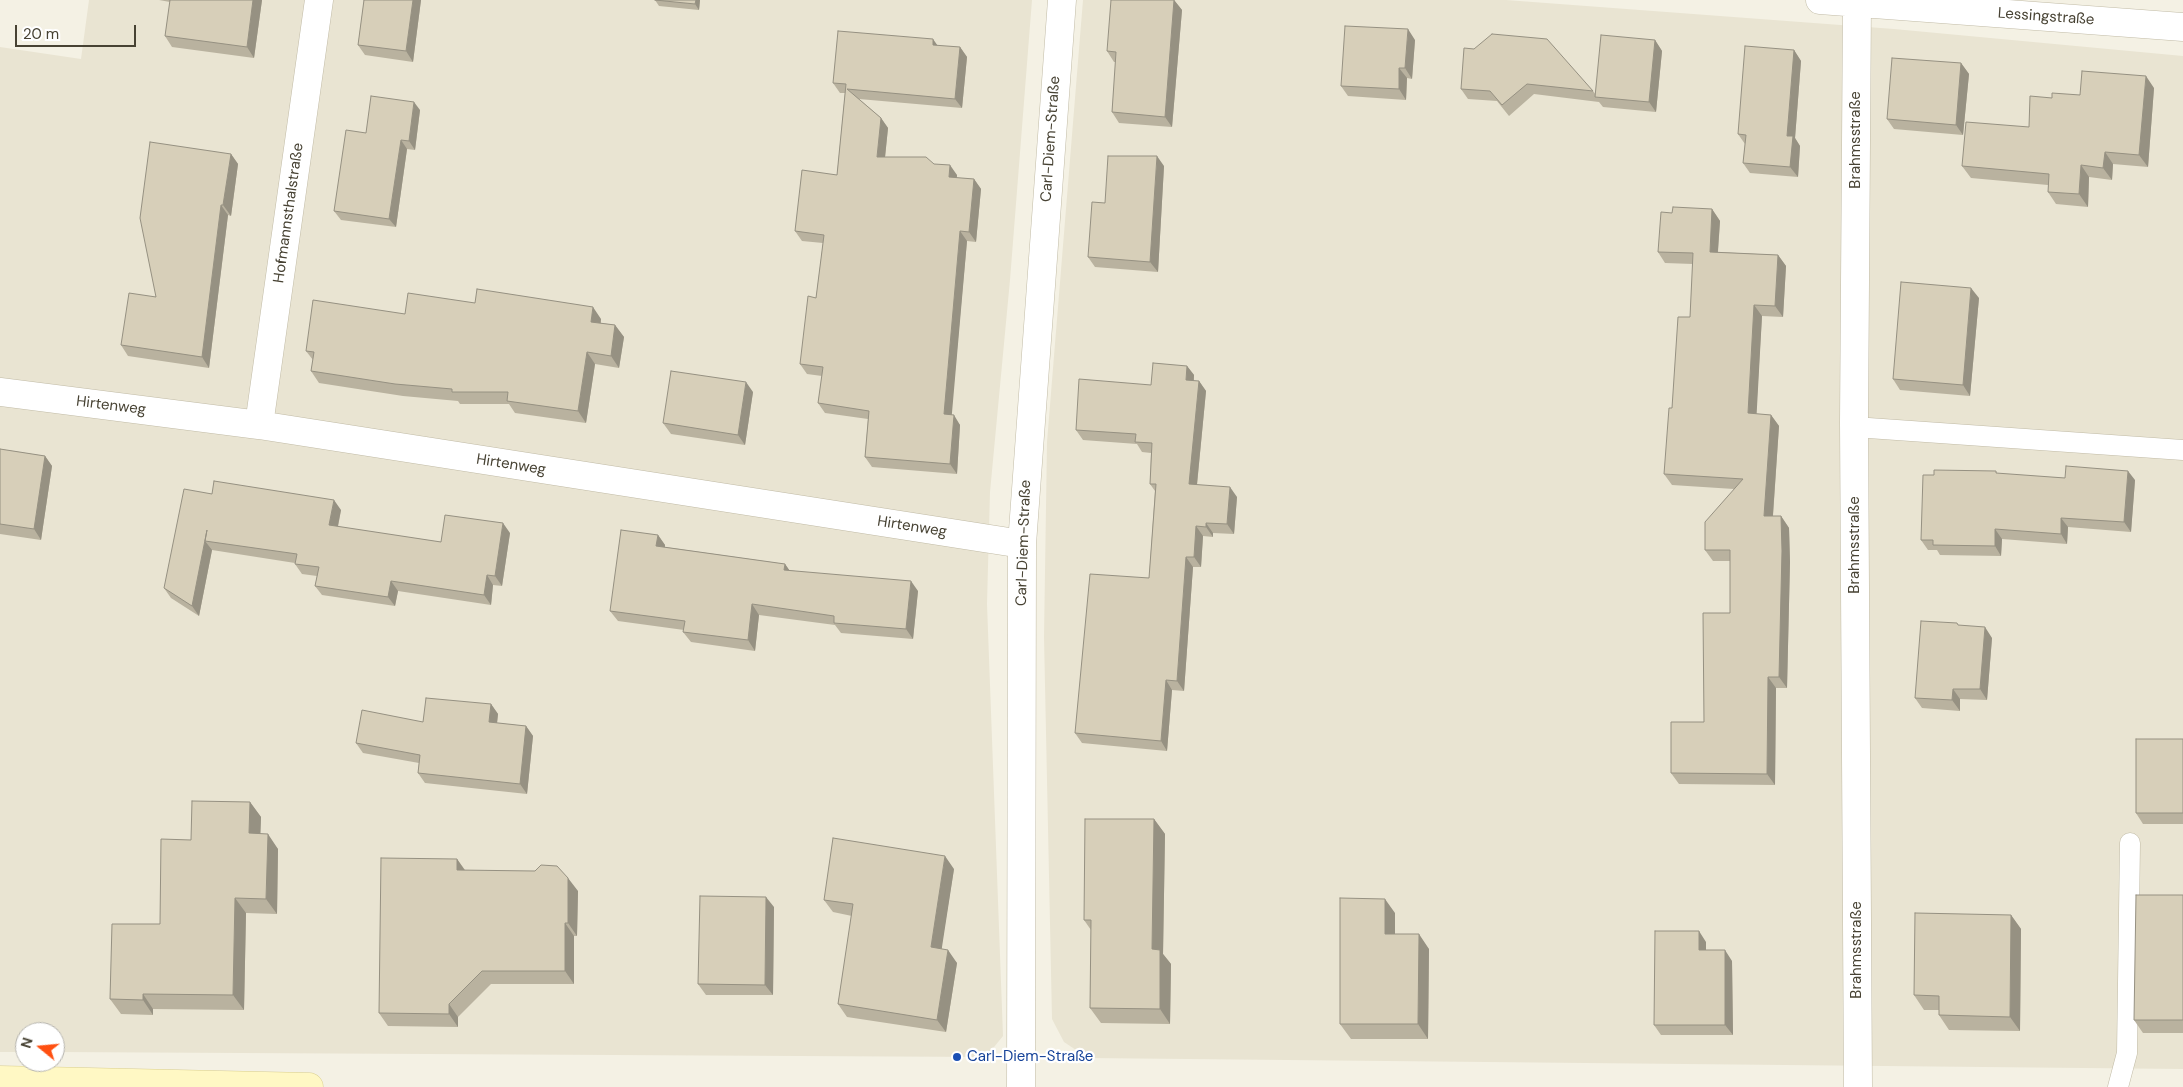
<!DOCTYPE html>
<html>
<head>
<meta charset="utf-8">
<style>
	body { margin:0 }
	#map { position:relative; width:2183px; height:1087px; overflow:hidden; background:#f4f1e4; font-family:"DM Sans",sans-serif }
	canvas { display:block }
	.north { position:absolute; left:15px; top:1022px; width:50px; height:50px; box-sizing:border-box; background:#fff; border:1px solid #b5b3ad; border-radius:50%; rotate:287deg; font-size:14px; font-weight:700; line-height:20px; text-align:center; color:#474233 }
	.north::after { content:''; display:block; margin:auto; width:18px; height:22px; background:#ff5011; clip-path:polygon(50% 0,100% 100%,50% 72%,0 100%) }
	.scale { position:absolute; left:15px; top:25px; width:121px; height:22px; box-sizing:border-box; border:2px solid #474233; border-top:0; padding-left:6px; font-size:15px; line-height:18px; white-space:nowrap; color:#474233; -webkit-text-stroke:4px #fff; paint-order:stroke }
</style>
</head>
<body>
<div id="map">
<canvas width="2183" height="1087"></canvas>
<div class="north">N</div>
<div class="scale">20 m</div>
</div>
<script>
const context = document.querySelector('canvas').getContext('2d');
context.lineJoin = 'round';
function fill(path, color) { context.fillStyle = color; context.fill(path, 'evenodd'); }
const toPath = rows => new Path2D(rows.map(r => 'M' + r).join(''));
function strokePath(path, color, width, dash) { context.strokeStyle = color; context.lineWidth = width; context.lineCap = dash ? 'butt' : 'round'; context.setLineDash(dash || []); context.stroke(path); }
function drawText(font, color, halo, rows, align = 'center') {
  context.font = font + ' "DM Sans",sans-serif'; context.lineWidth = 4.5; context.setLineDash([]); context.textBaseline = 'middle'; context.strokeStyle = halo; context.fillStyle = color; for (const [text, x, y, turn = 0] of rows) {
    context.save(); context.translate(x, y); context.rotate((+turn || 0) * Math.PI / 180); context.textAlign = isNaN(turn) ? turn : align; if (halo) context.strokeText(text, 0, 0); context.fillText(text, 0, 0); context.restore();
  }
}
fill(toPath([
	[89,0,1032,0,1010,280,990,492,987,604,1003,1036,986,1057,55,1052,55,1032,25,1032,25,1052,0,1052,0,47,81,59],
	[1083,0,1506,0,1894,29,2183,56,2183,1069,1088,1058,1064,1042,1052,1019,1044,637,1047,442]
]), '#e9e4d2');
const lane = toPath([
	[1854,427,2183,450],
	[2118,1087,2127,1053,2130,843]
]);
const street = toPath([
	[1820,0,2183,27],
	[1857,3,1854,422,1858,1087],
	[0,392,259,425,1022,544],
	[259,425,319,0],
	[1021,1087,1022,544,1062,0]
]);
const secondary = toPath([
	[0,1080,309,1087]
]);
strokePath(lane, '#c1bba6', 21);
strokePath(street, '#c1bba6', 29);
strokePath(secondary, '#d9ce8f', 29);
strokePath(lane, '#fff', 20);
strokePath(street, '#fff', 28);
strokePath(secondary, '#fff8c4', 28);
fill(toPath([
	[159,0,262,0,254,58,172,47,165,36,170,2],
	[364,0,421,0,413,62,365,55,358,45],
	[655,0,700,0,699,10,659,6],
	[1174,0,1182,10,1172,127,1119,123,1112,112,1116,62,1114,62,1107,51],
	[1415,40,1412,79,1407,78,1406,100,1348,96,1341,86],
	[1655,40,1662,51,1656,112,1603,107,1599,102,1534,94,1509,116,1497,101,1468,99,1461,89,1474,49,1593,91,1596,95],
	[938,46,960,47,967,57,962,108,859,99,881,118,888,128,885,157,934,164,957,175,957,178,974,179,981,189,976,242,967,241,951,415,960,425,957,474,872,467,865,457,868,419,825,413,818,403,822,376,807,374,800,364,816,298,823,243,802,241,795,231,837,175,845,93,840,93,833,83],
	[1794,50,1801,61,1795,138,1800,146,1798,177,1750,173,1743,163,1745,144,1738,134],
	[1961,63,1969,74,1963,135,1894,129,1887,119],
	[2154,88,2148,167,2113,164,2112,180,2089,177,2088,207,2056,204,2048,192,2048,185,1971,178,1962,166,2029,127,2052,98],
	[420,110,415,150,407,149,396,227,341,220,334,211,366,133],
	[231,154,238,164,231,216,228,215,209,368,128,356,121,345,156,297],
	[1164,166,1158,272,1095,267,1088,257],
	[1712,209,1720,221,1718,252,1778,255,1786,266,1783,317,1762,316,1756,414,1771,415,1779,426,1773,516,1781,516,1789,528,1790,562,1787,688,1776,688,1775,785,1679,784,1671,773,1704,722,1730,613,1730,561,1713,561,1705,550,1734,489,1672,485,1664,474,1672,408,1690,317,1693,264,1665,263,1658,252,1672,213],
	[1979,298,1970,396,1900,390,1893,379],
	[475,303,601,319,601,323,615,325,624,337,619,368,595,364,586,423,515,413,509,404,460,404,458,401,403,396,319,383,311,371,313,360,306,351,405,314],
	[1187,366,1194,375,1194,381,1199,381,1206,391,1197,485,1237,497,1234,534,1213,533,1213,537,1203,536,1201,567,1193,567,1184,691,1172,690,1167,751,1082,743,1075,733,1149,578,1155,491,1150,484,1151,453,1142,452,1137,444,1083,440,1076,430,1151,385],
	[753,392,745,445,671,434,663,423],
	[0,449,45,456,52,466,41,540,0,534],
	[1996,471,1997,474,2065,478,2135,480,2131,532,2068,527,2067,544,2002,539,2001,556,1940,555,1937,550,1928,550,1921,540],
	[212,494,341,510,338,527,441,542,510,533,502,586,493,585,491,605,398,591,395,606,322,595,315,586,317,576,302,574,295,564,295,563,212,550,199,616,171,598,164,588],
	[658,535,665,545,665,547,785,564,789,570,918,591,913,639,841,633,835,625,759,615,755,651,691,642,683,632,684,630,618,621,610,611],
	[1959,626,1992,638,1987,700,1960,699,1960,711,1922,708,1915,698],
	[491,704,498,714,497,723,526,726,533,736,527,794,425,783,418,773,419,763,363,753,356,743,423,722],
	[2183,739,2183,824,2143,824,2136,813],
	[250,802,261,817,260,834,278,849,277,914,246,913,244,1010,153,1009,153,1015,121,1014,110,999,160,924,191,840],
	[1154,819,1165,834,1163,954,1171,964,1170,1024,1101,1023,1090,1008,1091,930,1084,920],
	[457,859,465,870,578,891,577,936,574,936,574,984,491,984,458,1017,458,1027,388,1026,379,1013],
	[954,869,941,949,957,963,946,1032,847,1017,838,1004,852,916,833,912,824,900],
	[2183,895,2183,1033,2143,1033,2134,1020],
	[774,907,773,995,706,995,698,984],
	[1395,913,1395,934,1429,949,1428,1039,1351,1039,1340,1024],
	[2011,915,2021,929,2020,1031,1949,1030,1939,1015,1939,1010,1924,1010,1914,995],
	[1706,942,1706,950,1732,961,1733,1035,1661,1035,1654,1025]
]), '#b9b29f');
fill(toPath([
	[253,0,262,0,254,58,247,47],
	[413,0,421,0,413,62,406,51],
	[696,0,700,0,699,10,695,4],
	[1174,0,1182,10,1172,127,1165,117],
	[1408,29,1415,40,1412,79,1405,68],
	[933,39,940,49,933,45],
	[1655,40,1662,51,1656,112,1649,102],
	[960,47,967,57,962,108,955,99],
	[1794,50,1801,61,1795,138,1800,146,1798,177,1790,167,1787,136],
	[1961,63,1969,74,1963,135,1956,125],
	[1399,68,1407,78,1406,100,1399,89],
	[2146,76,2154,88,2148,167,2139,155],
	[414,102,420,110,415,150,409,141],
	[881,118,888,128,884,167,877,157],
	[401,140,407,149,396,227,389,219],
	[2105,152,2113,164,2112,180,2103,168],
	[231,154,238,164,231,216,223,205],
	[1157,156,1164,166,1158,272,1150,262],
	[950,165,957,175,956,187,949,177],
	[2081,165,2089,177,2088,207,2079,194],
	[974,179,981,189,976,242,969,232],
	[221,205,228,215,209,368,202,357],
	[1712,209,1720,221,1717,263,1710,252],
	[960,231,967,241,951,424,944,414],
	[1778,255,1786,266,1783,317,1775,306],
	[1971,288,1979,298,1970,396,1963,385],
	[1754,305,1762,316,1756,425,1748,413],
	[593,307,601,319,599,334,591,322],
	[615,325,624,337,619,368,611,356],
	[587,352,595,364,586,423,578,411],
	[1187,366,1194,375,1193,390,1186,380],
	[1199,381,1206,391,1196,494,1189,484],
	[746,382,753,392,745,445,738,435],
	[954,415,960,425,957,474,950,464],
	[1771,415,1779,426,1772,528,1764,516],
	[45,456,52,466,41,540,34,529],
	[2128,471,2135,480,2131,532,2124,522],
	[1230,487,1237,497,1234,534,1227,524],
	[334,500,341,510,336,535,329,525],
	[1781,516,1789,528,1790,562,1787,688,1779,677],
	[2061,518,2068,527,2067,544,2061,534],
	[503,523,510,533,502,586,495,576],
	[1206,523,1213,533,1213,537,1206,527],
	[1196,526,1203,536,1201,567,1194,557],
	[1995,529,2002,539,2001,556,1995,546],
	[207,530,205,541,212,550,199,616,192,606],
	[658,535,665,545,664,557,656,546],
	[1186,557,1193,567,1184,691,1177,681],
	[785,564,792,574,784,570],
	[487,575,493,585,491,605,484,595],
	[391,581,398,591,395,606,388,597],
	[911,581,918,591,913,639,906,629],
	[752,604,759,615,755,651,748,640],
	[1985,627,1992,638,1987,700,1980,689],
	[1768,677,1776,688,1775,785,1767,774],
	[1166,680,1172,690,1167,751,1161,741],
	[1953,689,1960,699,1960,711,1952,700],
	[491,704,498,714,496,732,489,722],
	[526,726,533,736,527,794,520,784],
	[250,802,261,817,260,848,249,833],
	[1154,819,1165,834,1163,954,1171,964,1170,1024,1160,1009,1152,949],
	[268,834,278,849,277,914,266,899],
	[945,856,954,869,940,960,931,947],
	[457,859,466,872,457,870],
	[568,878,578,891,577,936,568,923],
	[766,897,774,907,773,995,765,985],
	[235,898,246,913,244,1010,233,995],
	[1385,899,1395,913,1395,949,1385,934],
	[2011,915,2021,929,2020,1031,2010,1017],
	[565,923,574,936,574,984,565,971],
	[1699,931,1706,942,1706,961,1699,950],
	[1419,934,1429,949,1428,1039,1418,1024],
	[948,950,957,963,946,1032,937,1020],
	[1725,950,1732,961,1733,1035,1725,1025],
	[143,994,153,1009,153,1015,143,1000],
	[449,1004,458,1017,458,1027,449,1014]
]), '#969182');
const building = toPath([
	[170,0,253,0,247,47,165,36,170,0],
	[364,0,413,0,406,51,358,45,364,0],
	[655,0,696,0,695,4,655,0],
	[1111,0,1174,0,1165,117,1112,112,1116,52,1107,51,1111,0],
	[1345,26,1408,29,1405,68,1399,68,1399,89,1341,86,1345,26],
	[838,31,933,39,933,45,960,47,955,99,847,89,881,118,877,157,926,157,934,164,950,165,949,177,974,179,969,232,960,231,944,414,954,415,950,464,865,457,869,411,818,403,823,367,800,364,808,296,816,298,824,235,795,231,802,170,837,175,846,84,833,83,838,31],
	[1492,34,1547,39,1593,91,1527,84,1502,105,1490,91,1461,89,1464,48,1474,49,1492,34],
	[1601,35,1655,40,1649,102,1595,97,1601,35],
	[1745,46,1794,50,1787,136,1793,136,1790,167,1743,163,1746,135,1738,134,1745,46],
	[1892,58,1961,63,1956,125,1887,119,1892,58],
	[2082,71,2146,76,2139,155,2105,152,2103,168,2081,165,2079,194,2048,192,2049,174,1962,166,1966,122,2029,127,2030,96,2052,98,2052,93,2080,95,2082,71],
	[371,96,414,102,409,141,401,140,389,219,334,211,346,130,366,133,371,96],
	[150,142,231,154,223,205,221,205,202,357,121,345,129,293,156,297,140,218,150,142],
	[1108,156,1157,156,1150,262,1088,257,1092,202,1105,203,1108,156],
	[1673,207,1712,209,1710,252,1778,255,1775,306,1754,305,1748,413,1771,415,1764,516,1781,516,1782,551,1779,677,1768,677,1767,774,1671,773,1671,722,1704,722,1703,613,1730,613,1730,550,1705,550,1705,522,1743,479,1664,474,1669,408,1672,408,1678,317,1690,317,1693,253,1658,252,1661,212,1672,213,1673,207],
	[1901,282,1971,288,1963,385,1893,379,1901,282],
	[477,289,593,307,591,322,615,325,611,356,587,352,578,411,507,401,508,392,452,392,452,389,395,384,311,371,314,352,306,351,313,300,405,314,408,293,475,303,477,289],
	[1153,363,1187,366,1186,380,1199,381,1189,484,1230,487,1227,524,1206,523,1206,527,1196,526,1194,557,1186,557,1177,681,1166,680,1161,741,1075,733,1090,574,1149,578,1156,484,1150,484,1152,443,1135,442,1136,434,1076,430,1079,379,1151,385,1153,363],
	[671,371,746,382,738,435,663,423,671,371],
	[0,449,45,456,34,529,0,524,0,449],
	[2066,466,2128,471,2124,522,2061,518,2061,534,1995,529,1995,546,1933,545,1933,540,1921,540,1923,475,1934,475,1934,470,1996,471,1996,473,2065,478,2066,466],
	[214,481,334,500,329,525,441,542,445,515,503,523,495,576,487,575,484,595,391,581,388,597,315,586,319,567,295,564,297,554,205,541,207,530,192,606,164,588,184,489,212,494,214,481],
	[621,530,658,535,656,546,785,564,784,570,911,581,906,629,834,623,834,616,752,604,748,640,683,632,685,621,610,611,621,530],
	[1921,621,1957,623,1958,625,1985,627,1980,689,1953,689,1952,700,1915,698,1921,621],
	[426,698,491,704,489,722,526,726,520,784,418,773,420,755,356,743,362,710,423,722,426,698],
	[2136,739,2183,739,2183,813,2136,813,2136,739],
	[192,801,250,802,249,833,268,834,266,899,235,898,233,995,143,994,143,1000,110,999,112,924,160,924,161,839,191,840,192,801],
	[1085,819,1154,819,1152,949,1160,950,1160,1009,1090,1008,1091,920,1084,920,1085,819],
	[833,838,945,856,931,947,948,950,937,1020,838,1004,853,904,824,900,833,838],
	[381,858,457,859,457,870,535,871,541,865,557,866,568,878,568,923,565,923,565,971,482,971,449,1004,449,1014,379,1013,381,858],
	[2136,895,2183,895,2183,1020,2134,1020,2136,895],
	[700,896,766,897,765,985,698,984,700,896],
	[1340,898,1385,899,1385,934,1419,934,1418,1024,1340,1024,1340,898],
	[1915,913,2011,915,2010,1017,1939,1015,1939,996,1914,995,1915,913],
	[1655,931,1699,931,1699,950,1725,950,1725,1025,1654,1025,1655,931]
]);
fill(building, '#d7cfb9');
strokePath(building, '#969182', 1);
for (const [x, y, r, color] of [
	[957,1057,5,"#1a4fb4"]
]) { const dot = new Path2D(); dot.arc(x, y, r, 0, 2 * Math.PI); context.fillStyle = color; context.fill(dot); strokePath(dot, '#fff', 2); }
drawText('15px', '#474233', '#fff', [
	["Lessingstraße",2046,17,4],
	["Carl-Diem-Straße",1051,139,-86],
	["Brahmsstraße",1856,140,-90],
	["Hofmannsthalstraße",289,213,-82],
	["Hirtenweg",111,406,7],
	["Hirtenweg",511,465,9],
	["Hirtenweg",912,527,9],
	["Carl-Diem-Straße",1024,543,-88],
	["Brahmsstraße",1855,545,-90],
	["Brahmsstraße",1857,950,-90]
]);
drawText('15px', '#164399', '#fff', [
	["Carl-Diem-Straße",967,1057]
], 'left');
</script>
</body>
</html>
